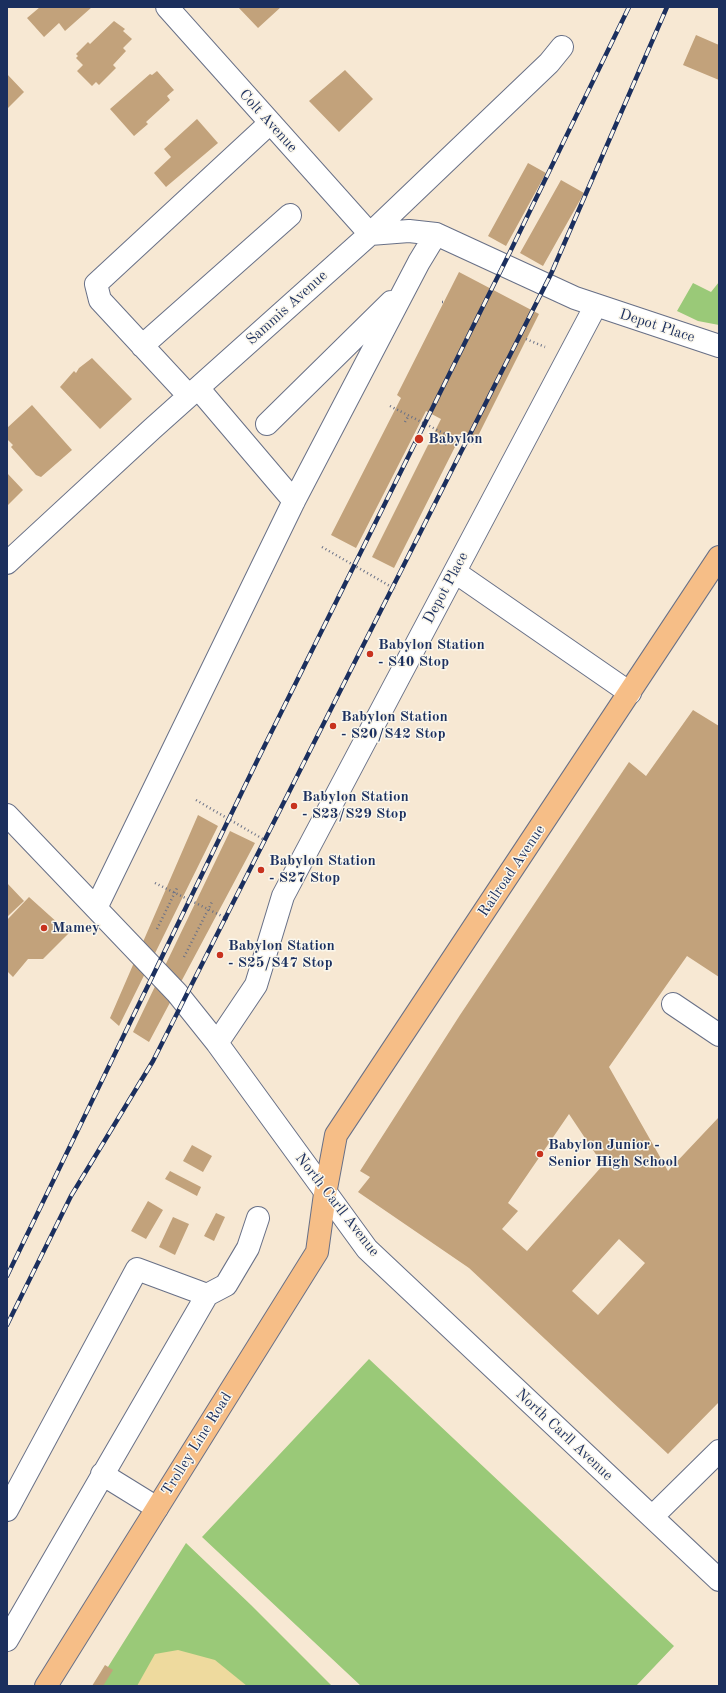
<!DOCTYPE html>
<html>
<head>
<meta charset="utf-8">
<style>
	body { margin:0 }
	#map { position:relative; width:726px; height:1693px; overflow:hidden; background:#f7e8d3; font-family:"Old Standard TT",serif }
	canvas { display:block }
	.frame { position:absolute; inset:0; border:8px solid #1b2f5e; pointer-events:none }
</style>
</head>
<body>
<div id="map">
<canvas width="726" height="1693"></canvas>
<div class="frame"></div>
</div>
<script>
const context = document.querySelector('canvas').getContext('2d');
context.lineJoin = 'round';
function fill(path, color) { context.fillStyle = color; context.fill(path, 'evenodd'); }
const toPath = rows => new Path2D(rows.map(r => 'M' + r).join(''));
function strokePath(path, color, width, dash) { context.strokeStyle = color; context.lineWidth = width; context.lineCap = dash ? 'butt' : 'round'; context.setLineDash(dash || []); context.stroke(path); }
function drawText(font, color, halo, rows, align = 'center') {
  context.font = font + ' "Old Standard TT",serif'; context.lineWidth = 3; context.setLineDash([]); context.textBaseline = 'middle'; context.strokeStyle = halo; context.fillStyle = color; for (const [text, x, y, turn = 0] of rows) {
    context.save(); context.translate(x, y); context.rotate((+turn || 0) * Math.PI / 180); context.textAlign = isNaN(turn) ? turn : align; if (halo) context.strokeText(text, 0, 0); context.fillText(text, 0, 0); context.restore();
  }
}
fill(toPath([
	[719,282,719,325,698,321,677,311,693,283,711,292],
	[369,1359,674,1646,636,1686,361,1686,202,1537],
	[186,1543,251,1605,332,1686,96,1686]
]), '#9ac978');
fill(toPath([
	[178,1650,215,1660,247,1686,137,1686,155,1654]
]), '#eeda9e');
fill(toPath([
	[40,7,92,7,65,31,59,23,44,37,27,18],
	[238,7,281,7,258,28],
	[114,21,125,29,123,31,132,39,123,48,126,51,113,65,116,68,99,85,96,82,92,86,77,71,83,65,76,58,78,56,76,54,88,42,90,44],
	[696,35,719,45,719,80,683,65],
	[345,70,373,99,339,132,309,101],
	[157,71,174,90,167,96,170,100,146,122,148,124,134,136,110,109,150,74,152,75],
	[7,74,24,92,7,109],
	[197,119,218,143,166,187,154,173,171,157,164,149],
	[528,163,546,173,506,246,488,236],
	[561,180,584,193,543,266,520,253],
	[459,272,539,314,477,438,463,431,394,568,372,557,441,419,426,411,356,548,331,535,401,398,397,395],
	[92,358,132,399,100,429,60,387,74,371,76,373,79,368],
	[32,405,72,450,41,477,36,475,11,447,13,445,7,439,7,428],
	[7,473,23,490,7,506],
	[693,710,719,726,719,977,687,956,609,1067,668,1171,719,1117,719,1402,668,1454,469,1268,358,1192,370,1177,360,1171,460,1015,629,762,646,776],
	[569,1114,603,1165,527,1251,502,1229,518,1211,508,1203],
	[619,1239,645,1263,598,1315,572,1291],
	[198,815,218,826,119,1026,110,1018],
	[230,831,255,843,149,1042,133,1032],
	[7,883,24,901,7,917],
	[29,897,69,933,43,959,28,959,13,977,7,971,7,920],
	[192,1145,212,1156,203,1172,183,1161],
	[170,1171,201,1187,197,1196,165,1179],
	[148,1201,163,1210,146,1239,131,1231],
	[216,1213,225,1217,214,1241,204,1236],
	[173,1217,189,1224,175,1255,159,1247],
	[105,1665,113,1670,103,1686,92,1686]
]), '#c2a27b');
const minor = toPath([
	[167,7,370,234,409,231,436,234,575,298,719,346],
	[142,346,290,215],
	[198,388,294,501],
	[189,396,100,300,96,284,270,123],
	[267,424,391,302],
	[7,563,152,429,370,234,549,63,562,47],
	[455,572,630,693],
	[7,815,177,993,217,1043,367,1249,719,1580],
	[96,908,294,501,419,262,436,234],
	[673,1004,719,1035],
	[217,1043,256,985,283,896,596,305],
	[102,1474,157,1508],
	[7,1510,137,1269,207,1295],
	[652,1517,719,1451],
	[7,1640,207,1295,226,1285,248,1248,258,1218]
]);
const major = toPath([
	[46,1686,317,1252,325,1194,336,1135,719,557]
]);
strokePath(minor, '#687087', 24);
strokePath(major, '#687087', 24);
strokePath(toPath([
	[442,302,443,302],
	[526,339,545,347],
	[390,406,449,436,477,444],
	[405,422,409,415],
	[445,445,449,436],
	[322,547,395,589],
	[196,800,268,842],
	[155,883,230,920],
	[157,929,178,886],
	[184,957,213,900]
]), '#687087', 2.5, [1, 3]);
strokePath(minor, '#fff', 22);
strokePath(major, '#f6be87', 22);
const rail = toPath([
	[7,1276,257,761,510,252,629,7],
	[7,1325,71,1196,153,1061,551,274,667,7]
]);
strokePath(rail, '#1b2f5e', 4.5);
strokePath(rail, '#fbf7ec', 3, [9]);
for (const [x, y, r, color] of [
	[419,439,5,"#c8321e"],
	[370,654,4,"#c8321e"],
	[333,726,4,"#c8321e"],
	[294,806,4,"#c8321e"],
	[261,870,4,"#c8321e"],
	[44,928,4,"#c8321e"],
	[220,955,4,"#c8321e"],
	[540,1154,4,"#c8321e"]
]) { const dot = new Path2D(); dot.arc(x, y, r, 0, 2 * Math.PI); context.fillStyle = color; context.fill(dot); strokePath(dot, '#fbf7ec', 1.5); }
drawText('15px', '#1b2f5e', '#fbf7ec', [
	["Colt Avenue",268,121,48],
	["Sammis Avenue",287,308,-42],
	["Depot Place",657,326,18],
	["Depot Place",446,588,-62],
	["Railroad Avenue",512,871,-56],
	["North Carll Avenue",337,1205,52],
	["North Carll Avenue",564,1435,43],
	["Trolley Line Road",197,1444,-58]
]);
drawText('bold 15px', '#1b2f5e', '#fbf7ec', [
	["Babylon",428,439],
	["Babylon Station",378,645],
	["- S40 Stop",378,662],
	["Babylon Station",341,717],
	["- S20/S42 Stop",341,734],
	["Babylon Station",302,797],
	["- S23/S29 Stop",302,814],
	["Babylon Station",269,861],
	["- S27 Stop",269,878],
	["Mamey",52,928],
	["Babylon Station",228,946],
	["- S25/S47 Stop",228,963],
	["Babylon Junior -",548,1145],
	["Senior High School",548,1162]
], 'left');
</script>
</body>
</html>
